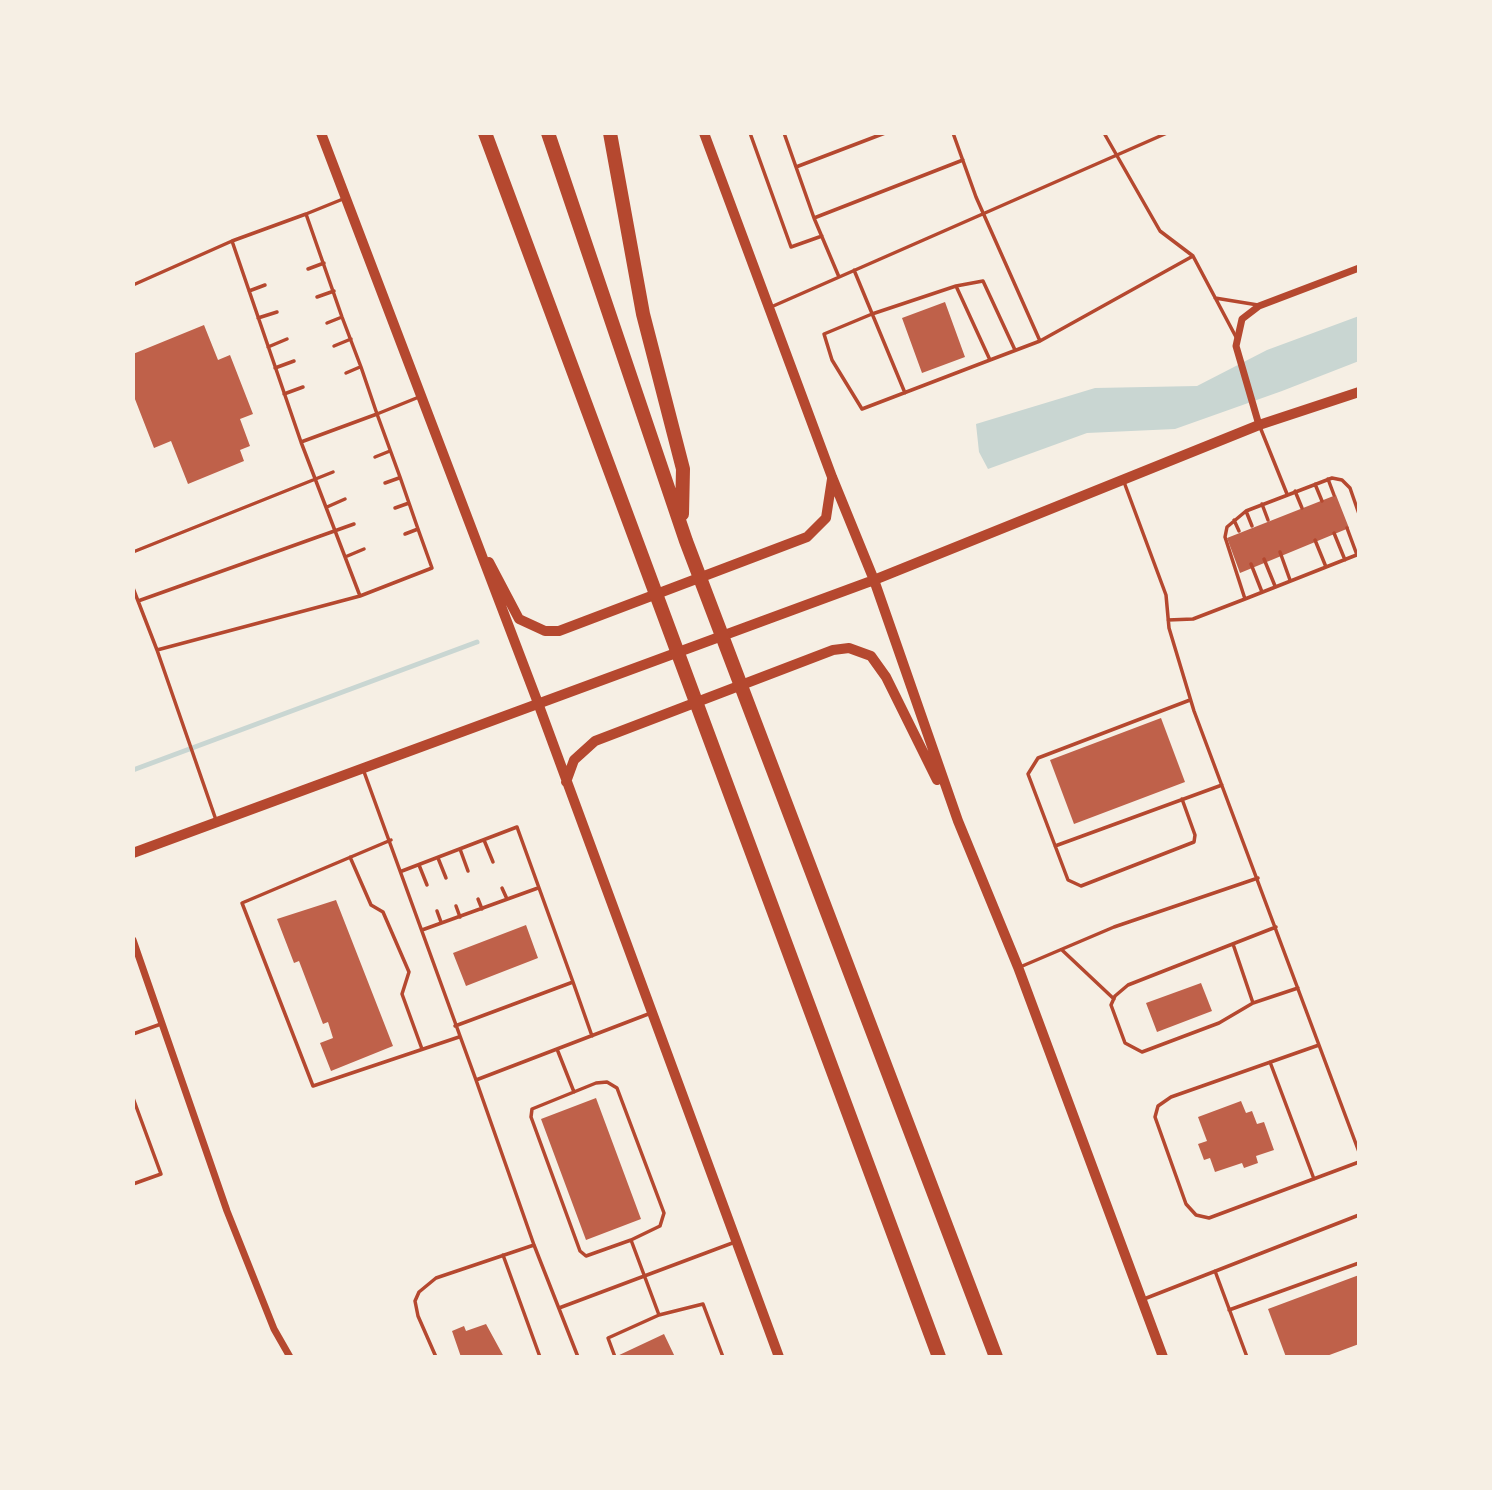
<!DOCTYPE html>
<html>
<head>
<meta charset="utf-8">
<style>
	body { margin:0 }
	#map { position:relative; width:1492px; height:1490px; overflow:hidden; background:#f6efe4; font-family:"IBM Plex Sans",sans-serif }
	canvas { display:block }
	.frame { position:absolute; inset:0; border:135px solid #f6efe4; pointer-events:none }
</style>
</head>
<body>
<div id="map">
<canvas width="1492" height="1490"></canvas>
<div class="frame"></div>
</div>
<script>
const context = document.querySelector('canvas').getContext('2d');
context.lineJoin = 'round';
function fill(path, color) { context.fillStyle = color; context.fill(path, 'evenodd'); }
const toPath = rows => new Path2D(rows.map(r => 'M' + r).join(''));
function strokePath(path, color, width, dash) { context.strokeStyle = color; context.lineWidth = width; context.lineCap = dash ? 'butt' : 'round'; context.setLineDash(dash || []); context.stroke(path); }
fill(toPath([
	[1359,316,1359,361,1282,391,1175,429,1087,433,988,469,979,452,976,424,1095,388,1197,386,1267,350]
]), '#c9d6d2');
strokePath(toPath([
	[133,770,477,642]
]), '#c9d6d2', 5);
fill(toPath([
	[945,302,965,357,922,373,902,318],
	[204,325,218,360,230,355,253,414,240,419,250,446,240,450,244,461,188,484,171,441,154,448,133,394,133,354],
	[1336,495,1349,528,1240,573,1227,538],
	[1161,718,1185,782,1074,824,1050,760],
	[336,900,393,1046,331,1071,320,1043,333,1038,328,1022,323,1024,299,961,294,963,277,919],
	[526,925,538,958,466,986,453,953],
	[1201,983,1212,1011,1157,1032,1146,1003],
	[596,1098,641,1219,586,1240,541,1119],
	[1241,1101,1246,1113,1252,1111,1257,1124,1264,1122,1274,1150,1256,1156,1258,1163,1244,1168,1242,1163,1215,1172,1210,1158,1204,1160,1198,1144,1207,1141,1198,1117],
	[1359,1275,1359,1344,1324,1357,1286,1357,1268,1309],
	[486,1324,504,1357,461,1357,452,1331,464,1326,466,1331],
	[664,1334,675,1357,615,1357]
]), '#bf614a');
strokePath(toPath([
	[750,133,791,247,822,236],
	[784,133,814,218,963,160],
	[953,133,976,197,1040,341],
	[1104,133,1160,231,1193,256,1236,337],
	[796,167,885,133],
	[306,214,343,199],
	[814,218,839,277],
	[308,269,324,263],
	[854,270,905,393],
	[133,285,232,241],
	[956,286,983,281,1015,350],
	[249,291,265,285],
	[317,297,334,291],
	[1215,298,1258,305],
	[771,307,1167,133],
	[258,318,277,312],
	[327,323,342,317],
	[334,346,351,339],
	[268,347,287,339],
	[990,360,956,286,872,314,824,334,832,360,862,409,990,360,1040,341,1193,256],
	[275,368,294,361],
	[346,373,360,367],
	[284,394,303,387],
	[1260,427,1287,494],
	[301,442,360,596,432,568,418,529,400,477,377,414,361,367,342,317,306,214,232,241,301,442,377,414,419,397],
	[375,457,390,451],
	[1328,479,1334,495],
	[1124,482,1166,595,1169,628,1194,711,1359,1152],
	[385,483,399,478],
	[1315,484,1322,501],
	[1295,491,1302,508],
	[1262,504,1268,520],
	[327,507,345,499],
	[395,508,409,503],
	[1246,511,1252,526],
	[1234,520,1239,531],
	[1347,528,1357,555],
	[1334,533,1345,560],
	[405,534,418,529],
	[1315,540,1326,567],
	[133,552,333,472],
	[1280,552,1290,580],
	[345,557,364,549],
	[1264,559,1275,586],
	[1251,564,1262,592],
	[133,588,157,650,360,596],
	[1245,599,1359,554],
	[138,601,354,524],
	[1168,620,1193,619,1245,599,1225,537,1227,527,1246,511,1332,478,1342,480,1350,488,1359,514],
	[157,650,216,820],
	[363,769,476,1080,651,1013],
	[1182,799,1195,835,1194,842,1081,886,1068,880,1028,774,1038,758,1190,700],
	[391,840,242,903,313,1086,459,1037],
	[484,840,493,862],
	[1055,846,1222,785],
	[460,849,468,871],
	[350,857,371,905,383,912,409,972,402,994,422,1049],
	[438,858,446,878],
	[419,865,427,885],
	[402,871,517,827,573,982,455,1026],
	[502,888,507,899],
	[478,899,482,909],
	[456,906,460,917],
	[437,911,441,922],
	[1276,927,1128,985,1115,996,1111,1005,1125,1043,1142,1052,1219,1023,1253,1003,1298,988],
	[422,930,538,888],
	[1233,944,1253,1003],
	[1062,950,1114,999],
	[1020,967,1114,927,1258,878],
	[573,982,592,1036],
	[133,1034,161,1024],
	[1319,1045,1171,1097,1158,1106,1155,1117,1186,1204,1196,1215,1209,1218,1359,1162],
	[557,1049,574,1092],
	[1270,1062,1314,1179],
	[476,1080,534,1245,578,1357],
	[133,1098,161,1174,133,1184],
	[631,1240,586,1256,580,1251,531,1117,532,1109,596,1083,607,1082,617,1088,664,1213,660,1226,631,1240,659,1315],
	[503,1255,540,1357],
	[1215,1271,1247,1357],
	[1144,1299,1359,1215],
	[559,1308,735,1242],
	[1229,1310,1359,1263],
	[436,1357,418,1316,415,1301,419,1292,436,1278,534,1245],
	[615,1357,608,1338,659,1315,703,1304,723,1357]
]), '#b5482f', 3.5);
strokePath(toPath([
	[1259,425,1236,346,1242,319,1259,306,1359,268],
	[133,940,227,1211,274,1329,290,1357]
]), '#b5482f', 7);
strokePath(toPath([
	[874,580,1259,425,1359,392]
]), '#b5482f', 10);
strokePath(toPath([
	[321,133,538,703,779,1357],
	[704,133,832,477,874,580,958,821,1018,967,1163,1357],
	[489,562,519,619,545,631,559,631,807,537,826,518,832,479],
	[566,782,574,760,595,741,833,650,849,648,871,656,886,677,937,780],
	[133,853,874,580]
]), '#b5482f', 10);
strokePath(toPath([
	[485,133,939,1357],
	[548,133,686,541,996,1357],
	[610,133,643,314,683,469,682,514]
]), '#b5482f', 14);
</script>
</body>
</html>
